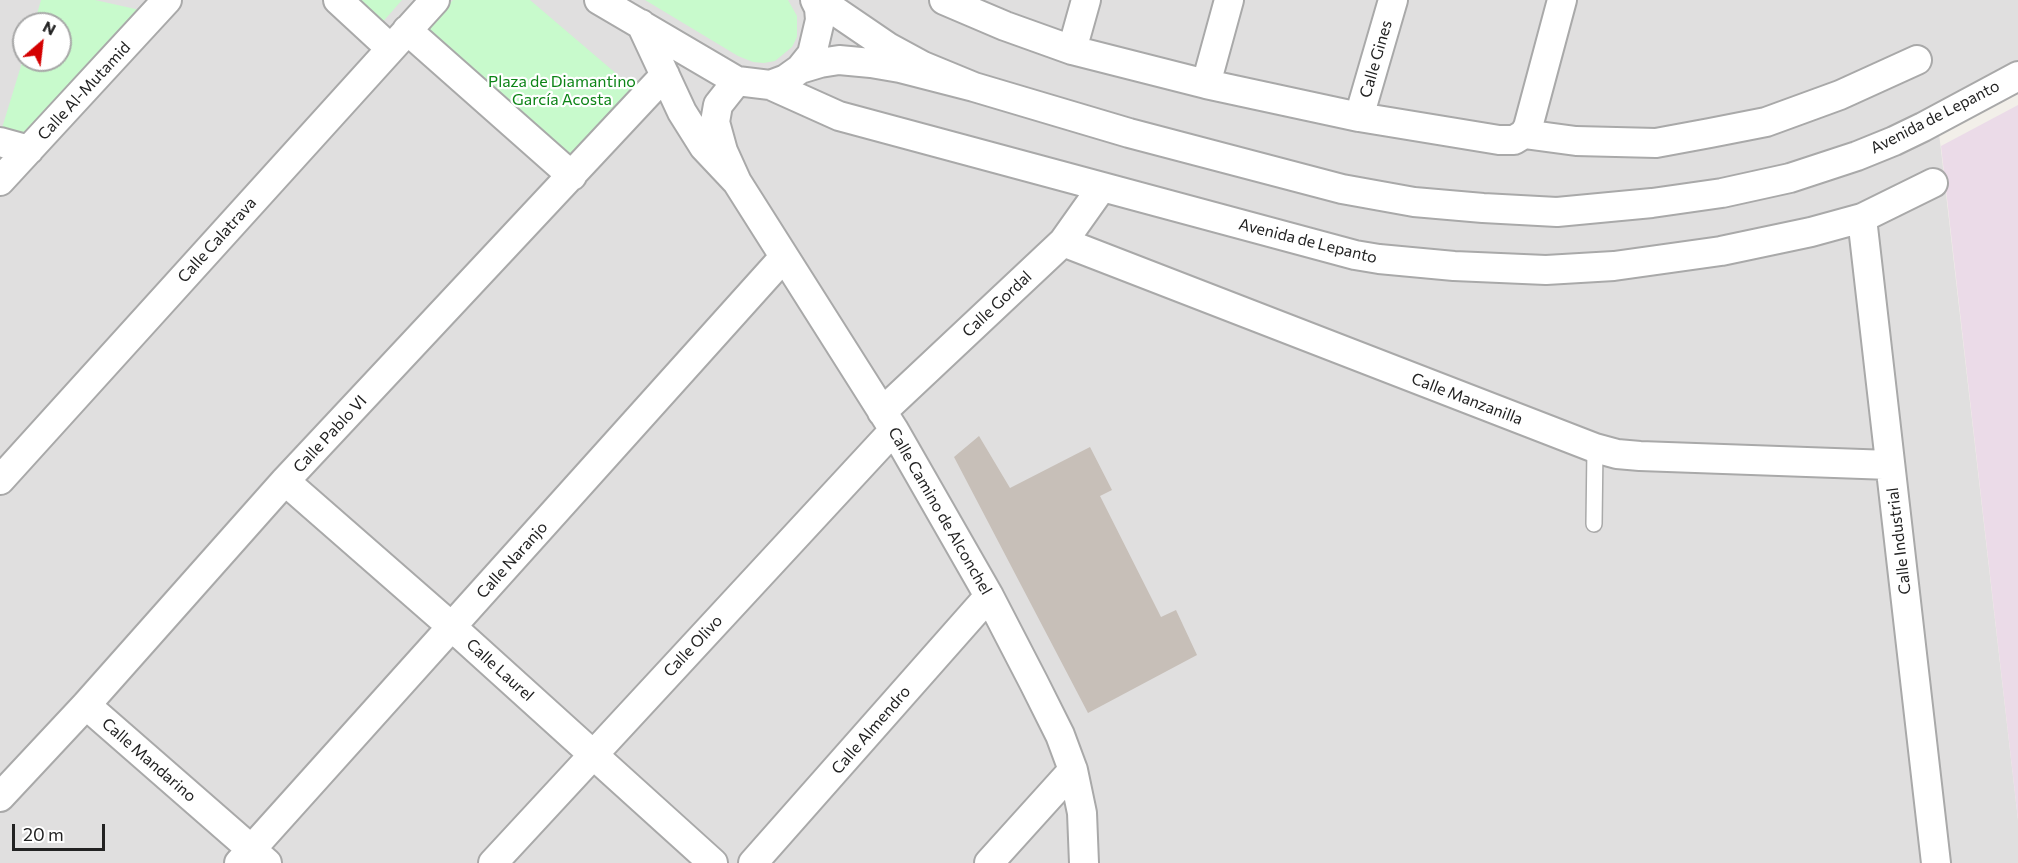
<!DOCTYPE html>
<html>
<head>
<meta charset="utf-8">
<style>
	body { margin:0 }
	#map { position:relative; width:2018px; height:863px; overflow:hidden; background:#f2efe9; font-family:Commissioner,sans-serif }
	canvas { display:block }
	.north { position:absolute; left:12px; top:12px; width:60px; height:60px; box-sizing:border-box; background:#fff; border:2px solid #a7a7a7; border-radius:50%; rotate:28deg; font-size:16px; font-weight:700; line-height:24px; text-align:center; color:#222 }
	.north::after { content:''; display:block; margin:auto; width:21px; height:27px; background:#d40000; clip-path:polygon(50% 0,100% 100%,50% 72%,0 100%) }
	.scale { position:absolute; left:12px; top:824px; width:93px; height:27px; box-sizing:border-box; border:3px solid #222; border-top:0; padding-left:8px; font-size:18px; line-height:21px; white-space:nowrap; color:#222; -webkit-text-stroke:4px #fff; paint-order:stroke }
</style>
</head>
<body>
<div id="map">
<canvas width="2018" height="863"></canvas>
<div class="north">N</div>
<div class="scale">20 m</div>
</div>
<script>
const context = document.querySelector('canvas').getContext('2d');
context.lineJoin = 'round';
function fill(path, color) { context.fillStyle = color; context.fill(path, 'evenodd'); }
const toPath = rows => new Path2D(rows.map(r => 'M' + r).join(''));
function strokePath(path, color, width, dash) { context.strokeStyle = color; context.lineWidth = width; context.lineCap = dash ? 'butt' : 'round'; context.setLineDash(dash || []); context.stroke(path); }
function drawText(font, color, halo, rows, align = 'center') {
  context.font = font + ' Commissioner,sans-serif'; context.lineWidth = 4.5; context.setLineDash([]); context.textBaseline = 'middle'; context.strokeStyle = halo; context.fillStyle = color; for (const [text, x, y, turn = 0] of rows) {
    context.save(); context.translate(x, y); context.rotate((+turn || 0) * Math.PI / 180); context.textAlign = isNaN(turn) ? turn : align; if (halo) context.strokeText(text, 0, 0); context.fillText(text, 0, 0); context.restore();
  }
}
fill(toPath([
	[0,0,2018,0,2018,63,1936,107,2018,820,2018,863,0,863],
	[24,24,60,24,60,60,24,60]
]), '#e0dfdf');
fill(toPath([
	[2018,105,2018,820,1941,146]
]), '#ebdbe8');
fill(toPath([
	[41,0,95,0,140,10,30,137,2,128,24,56,24,60,60,60,60,24,34,24],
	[357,0,402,0,381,24],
	[453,0,530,0,639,93,570,165,422,32],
	[645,0,788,0,797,16,797,37,792,47,775,61,764,63,753,62,738,56]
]), '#c8facc');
fill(toPath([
	[979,436,1010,488,1090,447,1112,490,1100,496,1161,617,1176,610,1197,655,1088,713,954,457]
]), '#c7bfb8');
const lane = toPath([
	[1594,524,1595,448]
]);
const street = toPath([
	[338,0,390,48],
	[599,0,737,81,770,85,786,79,800,69,812,54,820,20,819,8,815,0],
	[944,0,1005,26,1072,50,1206,84,1359,117,1499,140,1514,140,1524,134,1576,141,1656,143,1710,133,1766,122,1840,95,1917,60],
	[641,24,682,112,704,147,737,182,723,151,715,122,718,105,737,81],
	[407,30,572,176],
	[1072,50,1086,0],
	[800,69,820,63,839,60,871,63,900,68,974,87,923,66,888,47,819,0],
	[1206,84,1229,0],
	[770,85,839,116,1355,255,1379,259,1454,266,1546,270,1614,266,1721,251,1811,232,1862,218,1933,183],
	[974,87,1129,133,1342,189,1414,202,1483,208,1557,212,1652,203,1722,193,1790,178,1857,156,1894,141,1923,127,2018,76],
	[1359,117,1393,0],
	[1524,134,1528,127,1562,0],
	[0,142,29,150],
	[0,181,167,0],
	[737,182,894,430,989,596,1034,683,1060,735,1073,770,1082,813,1084,863],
	[1862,218,1936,863],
	[1063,242,1595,448,1617,454,1640,456,1890,465],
	[882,412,1063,242,1102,187],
	[0,480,435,0],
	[285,481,452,627,713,863],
	[86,705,267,863],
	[0,797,86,705,285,481,665,75],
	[239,863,784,257],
	[493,863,894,430],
	[753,863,989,596],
	[989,863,1073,770]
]);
strokePath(lane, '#a9a9a9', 18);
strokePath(street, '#a9a9a9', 32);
strokePath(lane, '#fff', 15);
strokePath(street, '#fff', 28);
drawText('16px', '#222', '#fff', [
	["Calle Gines",1376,59,-74],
	["Calle Al-Mutamid",84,91,-47],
	["Avenida de Lepanto",1935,117,-27],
	["Calle Calatrava",217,240,-48],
	["Avenida de Lepanto",1308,241,14],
	["Calle Gordal",997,304,-43],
	["Calle Manzanilla",1467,399,21],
	["Calle Pablo VI",330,434,-47],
	["Calle Camino de Alconchel",940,511,60],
	["Calle Industrial",1899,541,-97],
	["Calle Naranjo",512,560,-48],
	["Calle Olivo",693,646,-47],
	["Calle Laurel",500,670,42],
	["Calle Almendro",871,730,-49],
	["Calle Mandarino",149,760,41]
]);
drawText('16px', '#0c8416', '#fff', [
	["Plaza de Diamantino",562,82],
	["García Acosta",562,100]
]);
</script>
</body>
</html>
